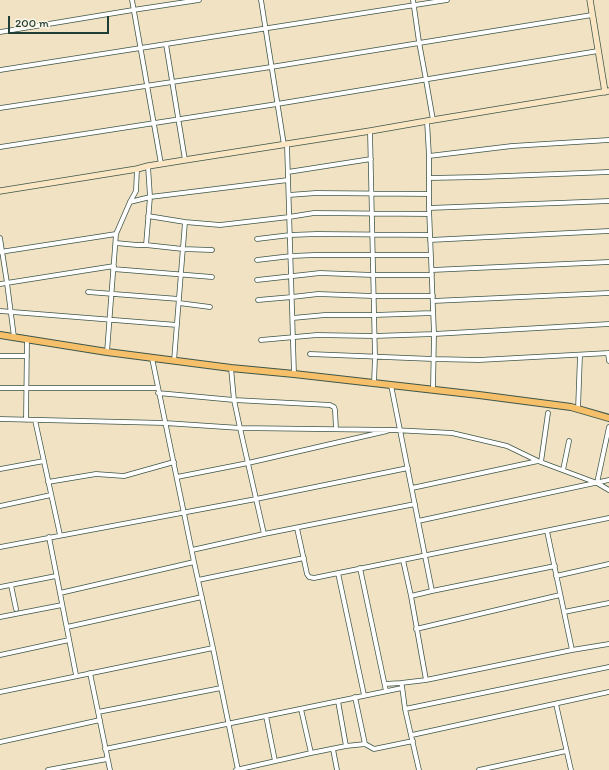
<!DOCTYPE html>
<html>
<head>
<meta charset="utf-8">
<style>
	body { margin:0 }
	#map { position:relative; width:609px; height:770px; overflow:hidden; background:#f0e2c3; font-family:Itim,sans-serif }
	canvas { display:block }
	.scale { position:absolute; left:8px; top:16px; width:101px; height:18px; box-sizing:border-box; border:2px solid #1f3d34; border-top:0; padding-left:5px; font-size:12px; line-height:14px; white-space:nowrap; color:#1f3d34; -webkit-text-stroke:3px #fcf5e5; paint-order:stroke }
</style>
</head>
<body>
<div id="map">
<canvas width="609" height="770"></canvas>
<div class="scale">200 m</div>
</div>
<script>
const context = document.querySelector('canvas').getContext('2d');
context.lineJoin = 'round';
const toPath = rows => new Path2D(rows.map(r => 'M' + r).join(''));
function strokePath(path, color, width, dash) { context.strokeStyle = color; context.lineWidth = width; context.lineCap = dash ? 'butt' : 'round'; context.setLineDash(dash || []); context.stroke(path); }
const street = toPath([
	[132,0,161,164],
	[261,0,284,145],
	[413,0,419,42,426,80,433,120],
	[0,32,133,10,199,0],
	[166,44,185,160],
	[0,70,447,0],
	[0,108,271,67,592,15],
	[427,121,429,156,429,208,434,334,433,389],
	[370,131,375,357,374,383],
	[287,145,294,374],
	[0,147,277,104,598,51],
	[429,156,512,146,609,140],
	[288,172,371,159],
	[429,178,480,177,609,172],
	[289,195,316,193,429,194],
	[130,202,150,197,288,180],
	[429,208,609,201],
	[148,216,185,222,220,225,289,217,314,213,429,214],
	[0,238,7,283,14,337],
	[257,239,290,235,317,234,430,235],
	[430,240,609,231],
	[116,243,137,245,146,245,183,249,212,250],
	[146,245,150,197,148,166],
	[0,252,116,234],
	[257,260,291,256,315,255,431,255],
	[113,269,212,277],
	[432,270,609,262],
	[257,280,320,273,373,275,432,275],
	[0,284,114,266],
	[88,292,179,299],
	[258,300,292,297,318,294,373,296,433,296],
	[433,301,609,293],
	[179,303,210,307],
	[0,311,177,325],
	[293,318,325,315,374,315,433,313],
	[261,340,317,335,374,336,434,334,609,324],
	[107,352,116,234,130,202,136,191,137,169],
	[608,353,609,361],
	[310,354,433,359,479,360,609,353],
	[0,356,27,356],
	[152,358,194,562,213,648,238,770],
	[174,361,185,222],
	[231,368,234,400,240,428,264,534],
	[391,385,432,591],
	[0,388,157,388],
	[158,393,234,400,330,405,334,407,335,410,336,429],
	[578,409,580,355],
	[0,419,165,423,240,428,393,430,452,433,507,446,538,461,597,483,609,490],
	[26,420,27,339],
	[35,420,60,535],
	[541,462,548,413],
	[0,469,44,461],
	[563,470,569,441],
	[177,477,248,463,387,431],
	[48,482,96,474,124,476,174,462],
	[597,483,609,427],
	[412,488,538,461],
	[0,506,51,495],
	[418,521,609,480],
	[297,528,307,574,309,577,314,578,609,518],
	[547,531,572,650],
	[49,537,76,675],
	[0,547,256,499,408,468],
	[192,550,264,534,415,504],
	[403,560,411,596,426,680],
	[360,568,386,691],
	[338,573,364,695],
	[556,576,609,564],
	[198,580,304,558],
	[11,585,16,609],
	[0,587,56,576],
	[60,593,194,562],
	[411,596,432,591,555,566],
	[564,612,609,603],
	[0,617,62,605],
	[67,627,202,597],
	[416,629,560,595],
	[0,655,69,640],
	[90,673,110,770],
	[385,684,401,683,426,680,572,650,609,644],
	[402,686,405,709,419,770],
	[0,692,213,648],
	[355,697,365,744],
	[338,701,346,746],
	[556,704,571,770],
	[301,709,311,753],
	[405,709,609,667],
	[98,712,221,688],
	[266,716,275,761],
	[412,735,609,692],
	[0,742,100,720],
	[105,749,402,688],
	[333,749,337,770],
	[48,770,107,759],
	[236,770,311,753,346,746,365,744,374,749,413,741],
	[479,770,566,751]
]);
const secondary = toPath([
	[590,0,605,92],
	[0,191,137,169,148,166,185,160,370,131,427,121,609,91]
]);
const primary = toPath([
	[0,335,107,352,231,368,294,374,479,395,571,407,609,418]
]);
strokePath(street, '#3e5649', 5.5);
strokePath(secondary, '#3e5649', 7);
strokePath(primary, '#3e5649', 8);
strokePath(street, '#fff', 4);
strokePath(secondary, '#fbe6c4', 5.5);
strokePath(primary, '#f6c06b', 6);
</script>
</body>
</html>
